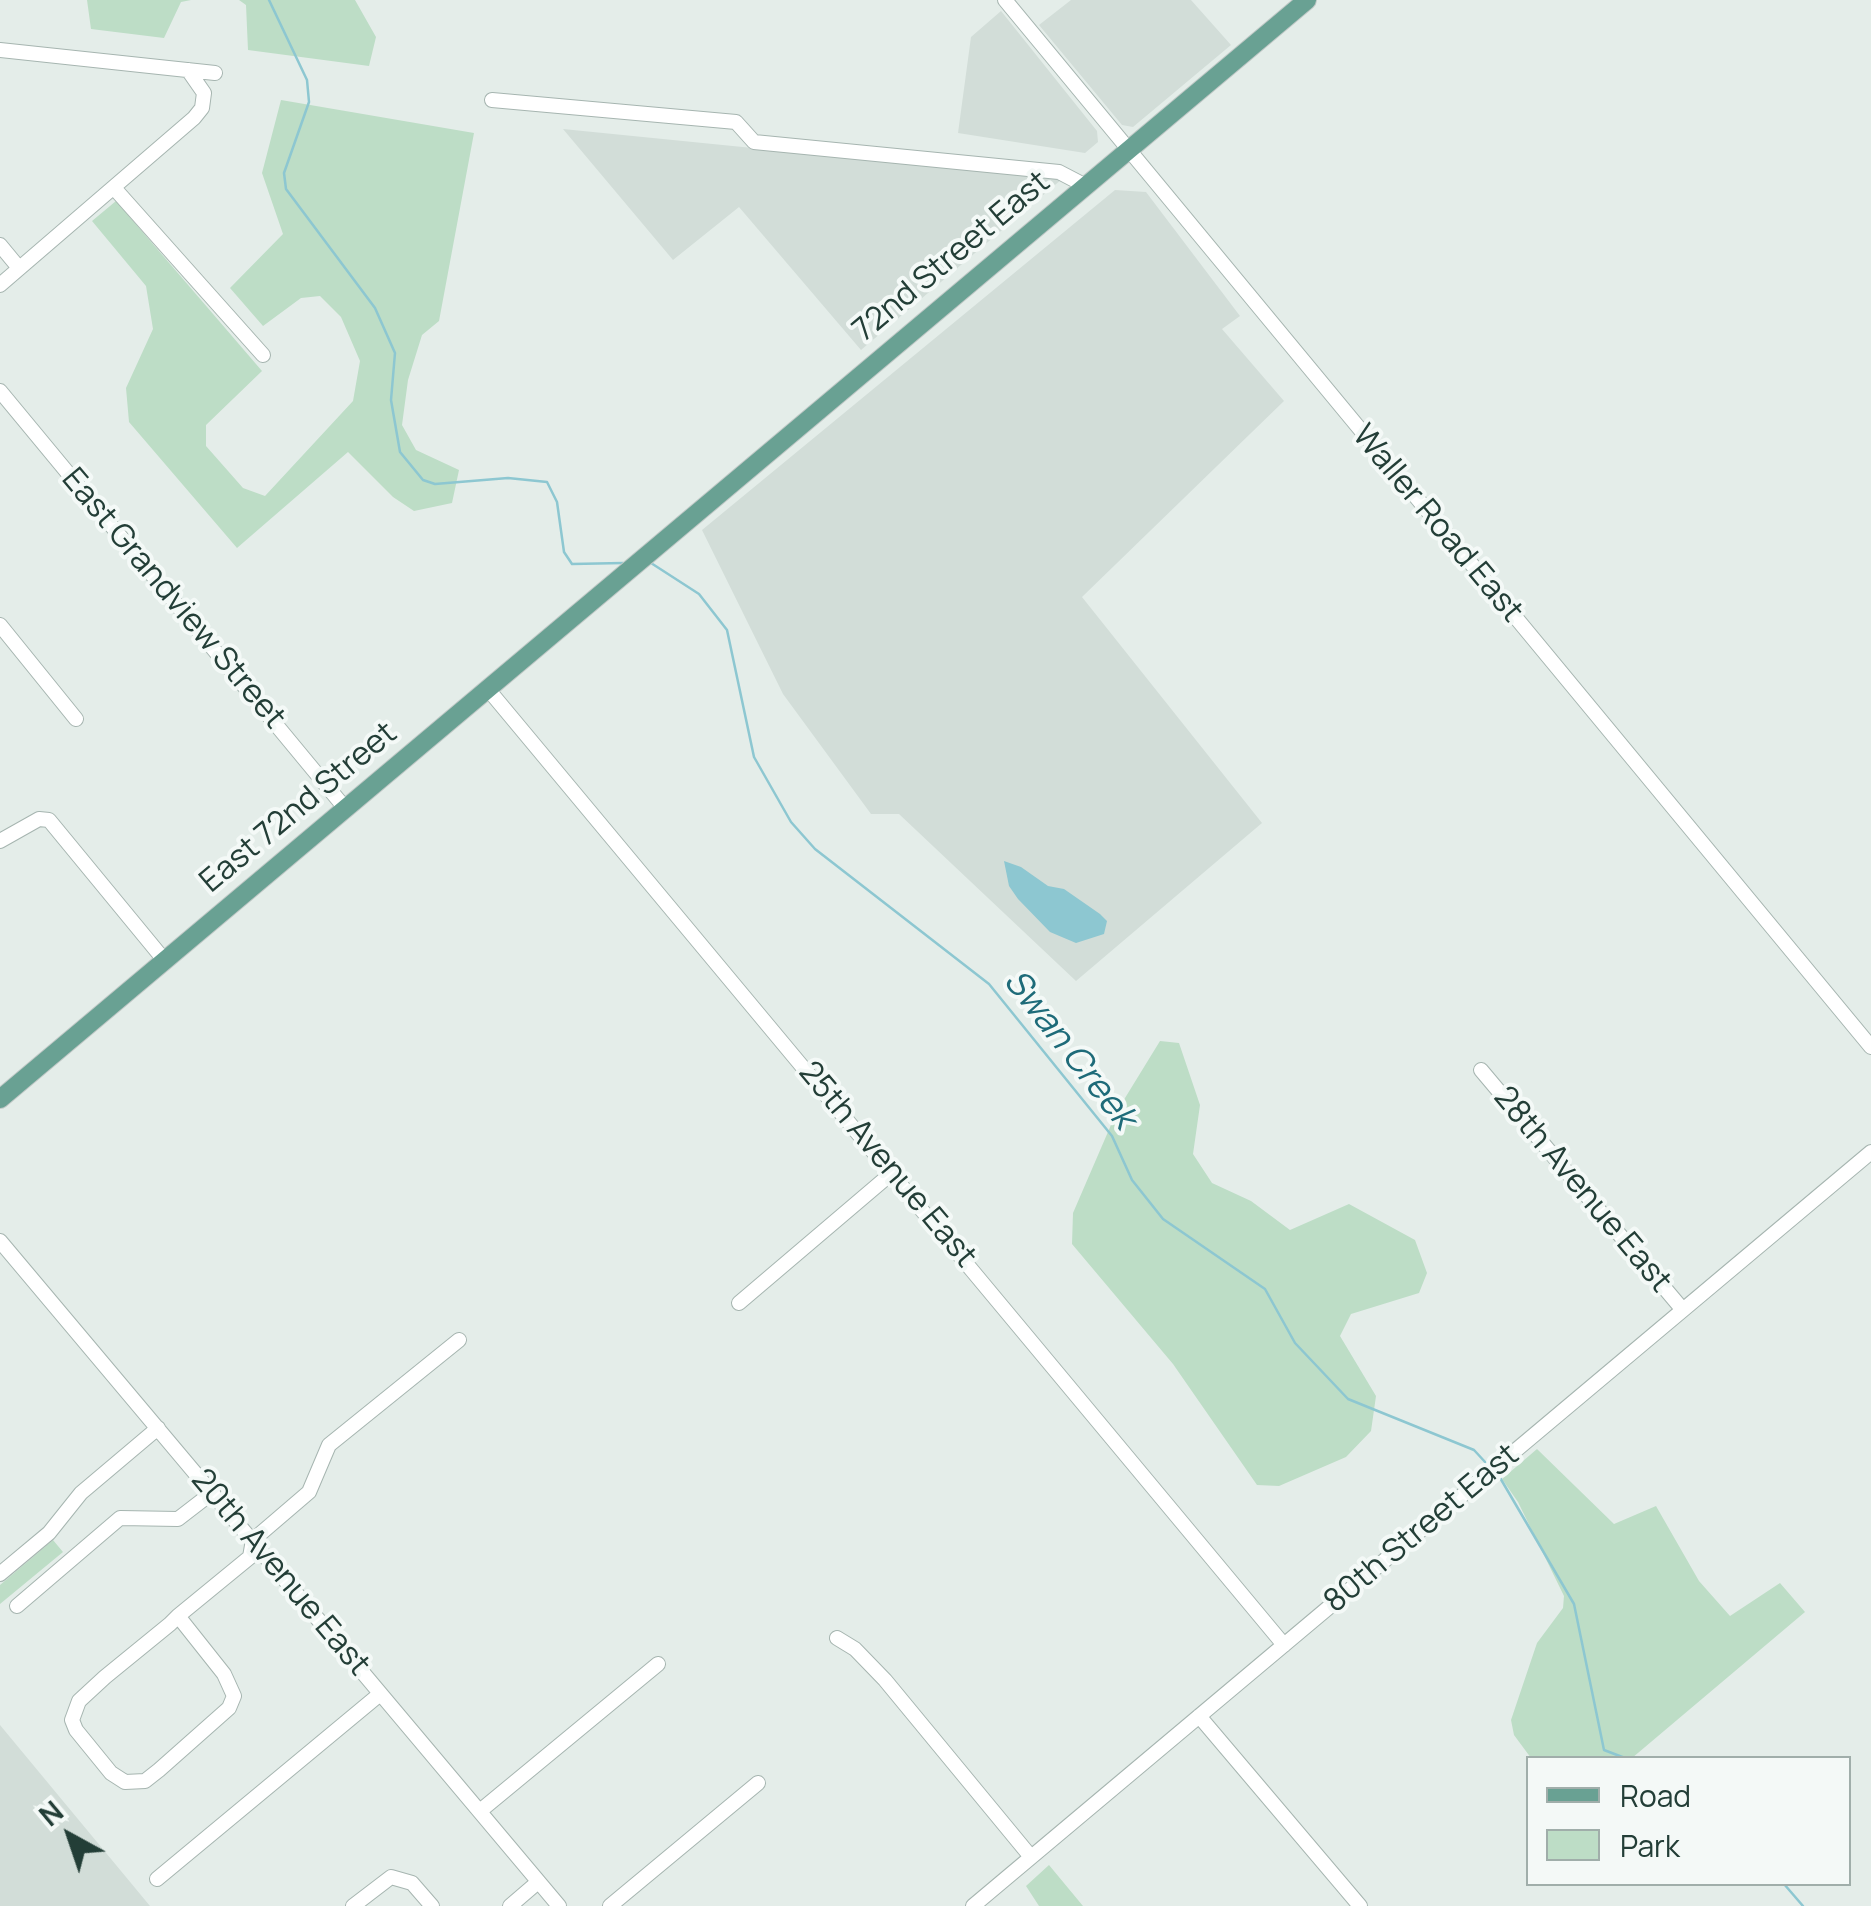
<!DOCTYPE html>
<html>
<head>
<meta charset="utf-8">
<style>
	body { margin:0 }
	#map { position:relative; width:1871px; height:1906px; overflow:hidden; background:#e4ede9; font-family:Manrope,sans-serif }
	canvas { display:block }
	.legend { position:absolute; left:1526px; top:1756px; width:325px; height:130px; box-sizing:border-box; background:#f4f9f7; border:2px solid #a0aeaa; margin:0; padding:12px 18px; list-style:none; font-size:30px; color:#233e37 }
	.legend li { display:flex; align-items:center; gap:20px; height:50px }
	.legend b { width:50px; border:2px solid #a0aeaa }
	.north { position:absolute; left:20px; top:1786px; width:100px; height:100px; -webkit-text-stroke:8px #f4f9f7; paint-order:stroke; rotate:320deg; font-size:28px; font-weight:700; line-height:40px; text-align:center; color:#233e37 }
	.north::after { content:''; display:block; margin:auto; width:35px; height:45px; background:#233e37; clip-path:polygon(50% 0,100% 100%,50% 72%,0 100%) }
</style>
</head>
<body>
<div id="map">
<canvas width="1871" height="1906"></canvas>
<ul class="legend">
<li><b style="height:12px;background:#69a193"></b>Road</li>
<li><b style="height:28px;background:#bdddc6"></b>Park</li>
</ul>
<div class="north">N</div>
</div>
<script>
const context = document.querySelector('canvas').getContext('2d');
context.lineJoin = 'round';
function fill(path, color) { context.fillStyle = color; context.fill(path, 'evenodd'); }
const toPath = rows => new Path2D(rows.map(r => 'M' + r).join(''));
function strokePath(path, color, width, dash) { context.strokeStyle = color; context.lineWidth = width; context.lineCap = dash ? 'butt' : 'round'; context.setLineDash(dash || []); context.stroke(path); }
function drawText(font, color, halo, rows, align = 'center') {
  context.font = font + ' Manrope,sans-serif'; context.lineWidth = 8; context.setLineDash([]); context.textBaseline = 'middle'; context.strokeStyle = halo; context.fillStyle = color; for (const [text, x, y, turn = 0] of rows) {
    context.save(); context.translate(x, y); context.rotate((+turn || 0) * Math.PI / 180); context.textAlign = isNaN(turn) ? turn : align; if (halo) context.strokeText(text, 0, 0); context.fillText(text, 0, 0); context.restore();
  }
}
fill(toPath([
	[1071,0,1191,0,1231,45,1133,127,1122,125,1039,25],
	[1001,11,1097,131,1098,142,1085,153,958,133,971,37],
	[563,129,1062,179,861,350,739,207,673,260],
	[1115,190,1146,192,1240,316,1222,329,1284,401,1082,597,1262,823,1076,981,899,814,871,814,783,694,702,530],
	[0,1725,150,1906,0,1906]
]), '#d2ddd8');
fill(toPath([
	[87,0,191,0,181,2,164,38,91,29],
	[239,0,355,0,376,37,369,66,248,50,246,5],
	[281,100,474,133,439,321,422,335,408,380,402,425,416,450,459,470,452,503,414,511,393,497,348,452,237,548,129,422,126,388,153,329,146,286,92,221,116,201,262,371,206,425,206,446,243,488,265,496,353,401,360,361,341,317,320,296,301,298,263,326,230,288,283,234,262,173],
	[1160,1041,1179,1043,1200,1105,1193,1154,1212,1183,1251,1201,1290,1230,1349,1204,1415,1240,1427,1273,1419,1293,1351,1314,1340,1336,1376,1396,1371,1431,1346,1457,1279,1486,1257,1485,1173,1364,1072,1244,1073,1213,1117,1111],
	[1537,1449,1614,1524,1656,1506,1699,1581,1730,1616,1780,1583,1805,1612,1632,1758,1531,1758,1514,1735,1511,1720,1537,1643,1563,1608,1564,1596,1518,1502,1502,1479],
	[53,1540,63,1552,0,1604,0,1585],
	[1049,1865,1083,1906,1039,1906,1026,1886]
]), '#bdddc6');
fill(toPath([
	[1004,861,1021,867,1048,886,1064,889,1100,914,1107,921,1104,934,1076,943,1050,932,1018,899,1009,886]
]), '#8dc7d1');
strokePath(toPath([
	[269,0,307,80,309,102,284,173,286,189,375,308,395,353,391,400,400,452,423,480,435,484,508,478,547,482,557,502,564,552,572,564,623,563],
	[651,563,699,594,727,630,754,757,791,822,815,849,989,984,1112,1136,1132,1180,1163,1219,1265,1289,1295,1343,1348,1399,1474,1450,1486,1463],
	[1499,1476,1574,1604,1604,1750,1625,1758],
	[1784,1884,1803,1906]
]), '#8dc7d1', 2.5);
const minor = toPath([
	[1005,0,1871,1047],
	[0,50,215,73],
	[492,100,736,122,754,142,1059,172,1084,185],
	[115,189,263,355],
	[0,245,19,268],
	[0,285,194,118,202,108,204,93,188,70],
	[0,391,345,808],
	[0,625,76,719],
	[487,688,1284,1645],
	[0,841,39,819,49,820,165,961],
	[1481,1070,1683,1310],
	[0,1241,559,1906],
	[739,1303,893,1172],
	[0,1574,49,1533,81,1493,158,1428],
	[17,1606,120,1518,178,1519,213,1492],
	[178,1616,224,1674,234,1696,229,1708,159,1770,145,1781,125,1782,111,1773,76,1730,72,1720,79,1701,105,1677,170,1624,178,1616,250,1557,253,1540,309,1492,329,1445,459,1340],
	[837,1638,855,1649,885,1680,1031,1857],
	[1199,1716,1360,1906],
	[480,1811,658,1664],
	[157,1879,380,1694],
	[353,1906,391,1877,412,1883,432,1906],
	[510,1906,538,1882],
	[610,1906,758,1783],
	[973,1906,1871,1152]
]);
const major = toPath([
	[0,1099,1307,0]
]);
strokePath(minor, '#a6b5b0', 16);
strokePath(major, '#c1c9c7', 20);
strokePath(minor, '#fff', 14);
strokePath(major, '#69a193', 18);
drawText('32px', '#233e37', '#f4f9f7', [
	["72nd Street East",952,257,-40],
	["Waller Road East",1437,524,50],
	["East Grandview Street",173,599,50],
	["East 72nd Street",299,808,-40],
	["25th Avenue East",887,1165,50],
	["28th Avenue East",1582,1190,50],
	["80th Street East",1422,1529,-40],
	["20th Avenue East",280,1573,50]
]);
drawText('italic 35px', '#1e6b79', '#f4f9f7', [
	["Swan Creek",1069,1050,52]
]);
</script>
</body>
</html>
